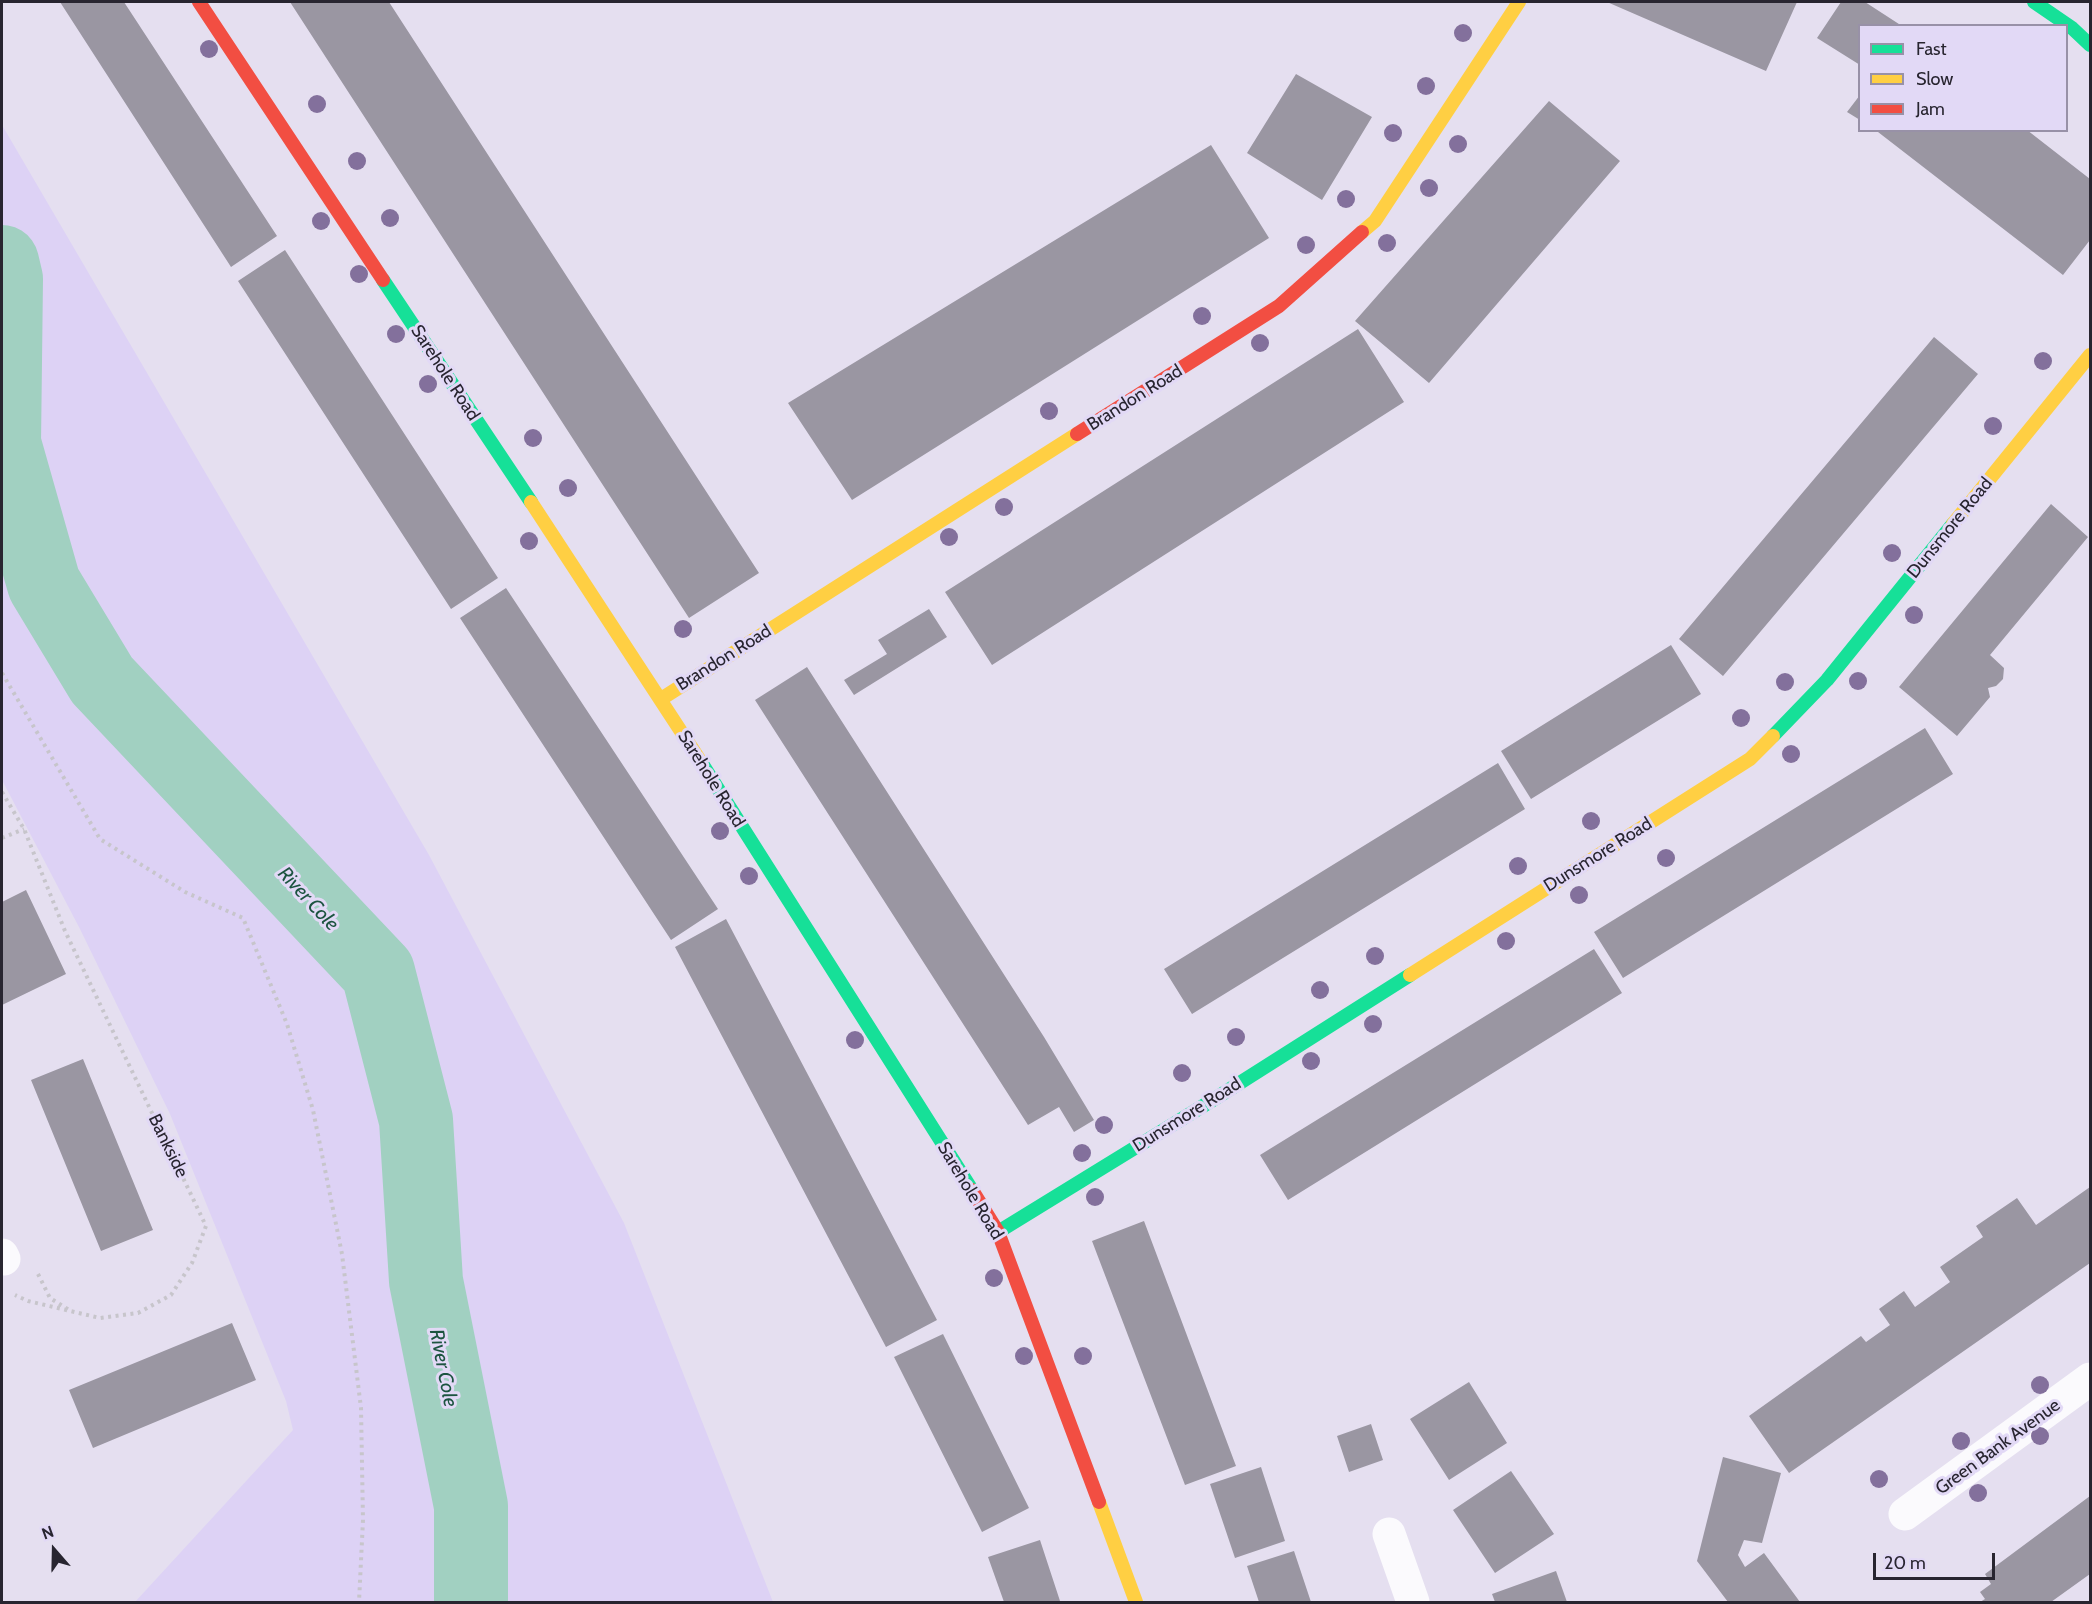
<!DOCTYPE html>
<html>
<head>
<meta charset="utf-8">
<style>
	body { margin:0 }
	#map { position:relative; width:2092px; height:1604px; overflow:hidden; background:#e5dff0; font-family:Cabin,sans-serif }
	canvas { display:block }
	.frame { position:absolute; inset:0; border:3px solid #282530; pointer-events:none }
	.legend { position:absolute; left:1858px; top:24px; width:210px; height:108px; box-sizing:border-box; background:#e2d9f6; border:2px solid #9891a7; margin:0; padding:8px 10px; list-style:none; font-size:18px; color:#282530 }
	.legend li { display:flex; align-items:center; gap:12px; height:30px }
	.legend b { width:30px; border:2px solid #9891a7 }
	.north { position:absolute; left:24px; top:1520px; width:60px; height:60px; -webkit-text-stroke:4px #e2d9f6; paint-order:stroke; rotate:340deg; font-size:16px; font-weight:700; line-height:24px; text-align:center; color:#282530 }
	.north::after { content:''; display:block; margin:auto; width:21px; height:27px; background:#282530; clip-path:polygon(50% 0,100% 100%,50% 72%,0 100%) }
	.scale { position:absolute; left:1873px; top:1553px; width:122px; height:27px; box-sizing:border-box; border:3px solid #282530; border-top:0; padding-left:8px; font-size:18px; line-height:21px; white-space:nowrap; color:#282530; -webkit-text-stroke:4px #e2d9f6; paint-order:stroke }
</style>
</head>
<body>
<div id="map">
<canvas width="2092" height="1604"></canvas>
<div class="frame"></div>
<ul class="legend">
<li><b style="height:8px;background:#16e098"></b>Fast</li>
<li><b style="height:8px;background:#ffcf43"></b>Slow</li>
<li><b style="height:8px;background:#f24e42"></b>Jam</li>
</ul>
<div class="north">N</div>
<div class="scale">20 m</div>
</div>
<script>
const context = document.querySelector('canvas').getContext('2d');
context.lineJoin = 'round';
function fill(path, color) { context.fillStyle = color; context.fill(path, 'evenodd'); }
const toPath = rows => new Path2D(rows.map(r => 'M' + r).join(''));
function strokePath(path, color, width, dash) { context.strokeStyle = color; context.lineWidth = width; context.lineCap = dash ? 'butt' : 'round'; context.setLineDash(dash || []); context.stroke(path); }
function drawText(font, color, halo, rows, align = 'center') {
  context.font = font + ' Cabin,sans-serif'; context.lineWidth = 6; context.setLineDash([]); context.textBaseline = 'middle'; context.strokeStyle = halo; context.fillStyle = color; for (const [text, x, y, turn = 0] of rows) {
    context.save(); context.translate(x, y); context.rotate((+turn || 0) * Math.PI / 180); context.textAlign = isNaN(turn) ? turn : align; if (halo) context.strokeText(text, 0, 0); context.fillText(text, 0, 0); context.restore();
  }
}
fill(toPath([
	[2,125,429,855,624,1223,773,1602,135,1602,293,1430,286,1401,170,1114,80,929,2,780]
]), '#ddd2f5');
strokePath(toPath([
	[2,262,6,279,4,443,44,584,102,680,378,972,416,1120,426,1281,471,1506,471,1602]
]), '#a1d0c1', 74);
fill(toPath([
	[60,2,124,2,277,236,231,267],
	[290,2,389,2,759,573,689,618],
	[1607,2,1797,2,1766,71],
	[1841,2,1865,2,1902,26,1860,26,1860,65,1817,38],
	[1296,74,1372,117,1322,200,1247,153],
	[1860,95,1860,120,1847,112],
	[1549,101,1620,161,1429,383,1355,321],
	[1880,130,2027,130,2090,179,2090,240,2063,275,1878,132],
	[1211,145,1269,238,852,500,788,403],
	[285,250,498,578,451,609,238,281],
	[1358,329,1404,402,992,665,945,592],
	[1934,337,1978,374,1723,676,1679,639],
	[2051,504,2088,537,1990,655,2004,668,2003,679,1996,686,1988,688,1990,697,1957,736,1899,687],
	[506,588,718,909,671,940,460,618],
	[929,609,947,637,854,695,844,680,887,654,878,640],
	[1671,645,1701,694,1531,799,1501,751],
	[807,667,1044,1037,1094,1120,1074,1132,1059,1107,1028,1125,755,700],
	[1925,728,1953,774,1623,978,1594,932],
	[1498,763,1525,809,1192,1014,1164,969],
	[26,890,66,974,2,1005,2,902],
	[726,919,937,1320,886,1347,675,947],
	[1594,949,1622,993,1288,1200,1260,1155],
	[83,1059,153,1230,101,1251,31,1080],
	[2090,1187,2090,1263,1789,1473,1749,1416,1861,1336,1866,1342,1890,1325,1879,1309,1897,1296,1904,1291,1915,1307,1950,1282,1940,1267,1983,1237,1976,1226,2017,1198,2036,1225],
	[1144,1221,1236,1466,1185,1485,1092,1241],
	[232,1323,256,1380,93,1448,69,1390],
	[943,1334,1029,1508,982,1532,894,1357],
	[1469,1382,1507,1443,1449,1480,1410,1419],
	[1371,1424,1383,1460,1349,1472,1337,1436],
	[1723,1457,1781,1473,1762,1543,1744,1540,1738,1555,1745,1567,1764,1553,1800,1602,1728,1602,1697,1561],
	[1261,1467,1285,1541,1235,1558,1210,1484],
	[1511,1471,1554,1534,1495,1573,1453,1510],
	[2090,1496,2090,1574,2051,1602,1980,1602,1985,1599,1980,1592,1991,1584,1985,1574],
	[1040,1540,1060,1601,1055,1602,1004,1602,988,1557],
	[1294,1551,1311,1602,1259,1602,1247,1566],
	[1556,1571,1567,1602,1495,1602,1492,1594]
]), '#9a96a2');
strokePath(toPath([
	[2,673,100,839,185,892,243,918,287,1024,313,1110,342,1254,361,1408,363,1520,359,1602],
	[2,792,24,829,65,931,206,1226,192,1263,171,1295,138,1313,100,1318,28,1301,15,1295],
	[2,838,24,829],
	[38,1274,50,1298,69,1310]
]), '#c7c5cb', 4, [3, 4.5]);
strokePath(toPath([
	[2,1255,4,1259],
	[1905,1514,2090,1379],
	[1389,1534,1413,1602]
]), '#fbfafd', 33);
strokePath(toPath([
	[2034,2,2072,28,2090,45],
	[383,280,531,502],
	[1773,736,1827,680,1953,524],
	[701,762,972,1190],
	[998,1232,1216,1098,1410,975]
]), '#16e098', 14);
strokePath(toPath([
	[1362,232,1375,221,1519,2],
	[531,502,701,762],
	[1953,524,2090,355],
	[661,699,1077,434],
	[1410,975,1750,759,1773,736],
	[1099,1502,1136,1602]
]), '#ffcf43', 14);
strokePath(toPath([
	[199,2,383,280],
	[1077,434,1279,306,1362,232],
	[972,1190,998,1232,1099,1502]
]), '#f24e42', 14);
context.fillStyle = '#83709c';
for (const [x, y] of [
	[1463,33],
	[209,49],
	[1426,86],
	[317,104],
	[1393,133],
	[1458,144],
	[357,161],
	[1429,188],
	[1346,199],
	[390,218],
	[321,221],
	[1387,243],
	[1306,245],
	[359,274],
	[1202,316],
	[396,334],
	[1260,343],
	[2043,361],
	[428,384],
	[1049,411],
	[1993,426],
	[533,438],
	[568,488],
	[1004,507],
	[949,537],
	[529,541],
	[1892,553],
	[1914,615],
	[683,629],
	[1858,681],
	[1785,682],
	[1741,718],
	[1791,754],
	[1591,821],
	[720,831],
	[1666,858],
	[1518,866],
	[749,876],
	[1579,895],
	[1506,941],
	[1375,956],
	[1320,990],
	[1373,1024],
	[1236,1037],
	[855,1040],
	[1311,1061],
	[1182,1073],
	[1104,1125],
	[1082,1153],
	[1095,1197],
	[994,1278],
	[1024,1356],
	[1083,1356],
	[2040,1385],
	[2040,1436],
	[1961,1441],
	[1879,1479],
	[1978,1493]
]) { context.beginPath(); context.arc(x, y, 9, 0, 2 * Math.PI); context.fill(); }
drawText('18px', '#282530', '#e2d9f6', [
	["Sarehole Road",445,373,57],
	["Brandon Road",1135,398,-32],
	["Dunsmore Road",1950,528,-51],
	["Brandon Road",724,658,-32],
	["Sarehole Road",711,779,58],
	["Dunsmore Road",1598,855,-32],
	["Dunsmore Road",1187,1115,-32],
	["Bankside",168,1146,64],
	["Sarehole Road",970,1191,59],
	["Green Bank Avenue",1998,1447,-36]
]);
drawText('italic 20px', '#1c5440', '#e2d9f6', [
	["River Cole",308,899,47],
	["River Cole",443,1368,79]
]);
</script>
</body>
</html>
